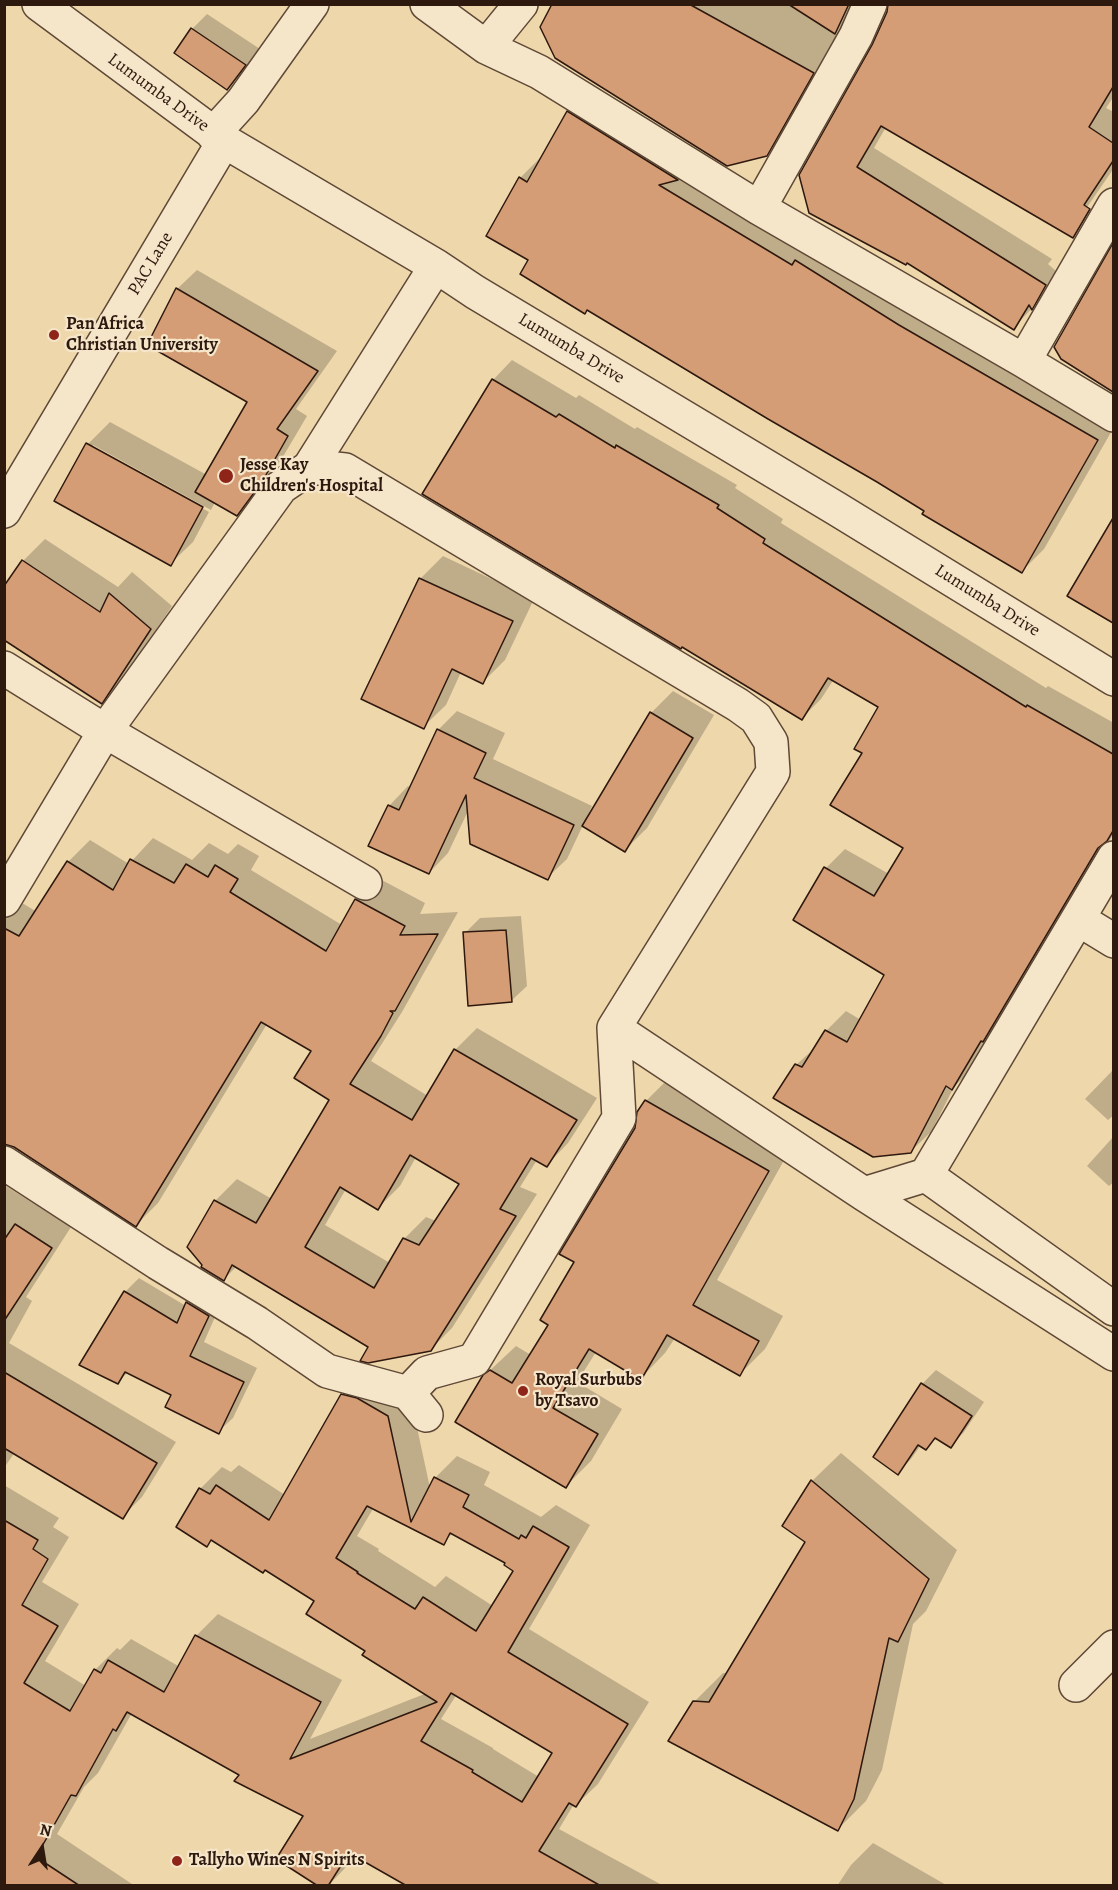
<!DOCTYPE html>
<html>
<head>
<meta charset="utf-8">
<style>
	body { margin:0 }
	#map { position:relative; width:1118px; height:1890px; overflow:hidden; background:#efd7ac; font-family:Alegreya,serif }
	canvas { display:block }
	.frame { position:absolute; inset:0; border:6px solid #2e190f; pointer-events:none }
	.north { position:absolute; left:12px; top:1818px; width:60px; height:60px; -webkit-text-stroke:4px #f5e5c9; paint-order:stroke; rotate:12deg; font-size:16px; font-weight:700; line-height:24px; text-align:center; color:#2e190f }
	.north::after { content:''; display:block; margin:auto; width:21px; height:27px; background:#2e190f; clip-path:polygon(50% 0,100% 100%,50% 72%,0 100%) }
</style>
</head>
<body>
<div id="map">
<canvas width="1118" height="1890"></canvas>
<div class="frame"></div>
<div class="north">N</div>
</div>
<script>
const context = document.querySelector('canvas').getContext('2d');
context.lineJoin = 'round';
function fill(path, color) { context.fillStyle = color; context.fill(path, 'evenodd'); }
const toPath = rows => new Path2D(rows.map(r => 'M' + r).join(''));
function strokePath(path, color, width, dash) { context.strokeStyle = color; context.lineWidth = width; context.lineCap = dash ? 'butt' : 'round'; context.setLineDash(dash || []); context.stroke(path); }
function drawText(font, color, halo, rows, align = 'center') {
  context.font = font + ' Alegreya,serif'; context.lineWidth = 4.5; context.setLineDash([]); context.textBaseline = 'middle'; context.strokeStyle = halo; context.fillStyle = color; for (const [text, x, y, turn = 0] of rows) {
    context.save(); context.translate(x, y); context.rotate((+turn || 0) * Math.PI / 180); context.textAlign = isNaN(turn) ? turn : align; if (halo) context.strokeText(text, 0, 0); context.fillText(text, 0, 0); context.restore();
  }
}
fill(toPath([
	[555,4,859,4,785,135,766,154],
	[890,4,1114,4,1114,96,1106,108,1114,112,1114,168,1083,213,886,127,874,148,1052,259,1048,264,1056,271,1046,287,1057,278,1050,290,1013,328,907,261,810,212,889,12],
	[207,14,260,49,242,73,227,88,192,29],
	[590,90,1114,427,1044,549,1022,571,530,259,520,178,542,156,568,112],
	[1114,246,1114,391,1062,358,1055,347],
	[197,270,337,351,296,409,307,416,281,460,256,495,236,515,215,502,211,510,93,445,93,448,209,512,193,542,170,564,56,500,88,444,110,422,207,475,250,401,177,289],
	[512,360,576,398,579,395,635,429,637,427,737,485,735,488,783,519,781,523,1046,688,1048,686,1114,723,1114,833,1002,1021,972,1069,954,1087,931,1132,911,1151,796,1065,817,1046,826,1031,846,1011,861,1020,886,975,826,868,845,849,889,874,905,847,864,753,880,707,834,679,821,699,802,718,493,380],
	[1114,521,1114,620,1069,595],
	[45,539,118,587,132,572,172,606,123,680,101,702,23,561],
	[443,556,534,599,505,660,483,682,461,672,446,705,423,727,363,699,421,578],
	[673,691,714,715,647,828,625,850,583,825,567,859,547,878,469,809,448,853,429,873,389,806,408,786,411,788,438,730,457,711,505,733,493,759,592,806,587,817,589,818,651,713],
	[153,838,192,860,209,843,228,854,238,844,259,856,251,870,342,925,356,900,378,878,425,903,420,914,458,912,402,1012,371,1061,428,1096,455,1050,477,1028,597,1098,568,1143,547,1165,537,1160,520,1187,537,1194,452,1328,430,1350,370,1346,237,1266,224,1279,215,1201,237,1179,272,1199,331,1099,313,1050,267,1024,158,1203,136,1225,15,1146,4,1143,4,892,37,912,68,862,90,840,129,864],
	[416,1157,461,1184,436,1221,426,1217,404,1239,390,1263,325,1225,346,1189,378,1208,400,1186],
	[521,916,527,986,511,1001,465,933,480,918],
	[1112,1071,1114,1115,1108,1120,1085,1099],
	[671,1076,792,1146,717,1280,783,1316,765,1349,740,1374,675,1338,665,1353,641,1378,596,1352,577,1382,622,1409,591,1461,566,1486,484,1376,516,1346,531,1355,550,1324,637,1128,646,1101],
	[1114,1136,1114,1182,1109,1186,1087,1166],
	[4,1185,71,1227,26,1297,32,1301,9,1343,176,1442,142,1497,122,1517,15,1452,4,1468],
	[139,1278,186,1306,201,1289,222,1301,204,1342,257,1368,233,1418,218,1432,173,1395,128,1372,118,1382,125,1292],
	[936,1370,984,1402,964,1432,951,1446,937,1437,926,1448,921,1445,911,1459,897,1473,875,1457,922,1384],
	[364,1373,410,1395,430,1488,435,1478,457,1456,490,1472,484,1485,541,1517,556,1505,590,1525,529,1629,649,1702,598,1784,576,1805,574,1804,559,1829,662,1885,410,1886,354,1854,347,1866,328,1886,306,1816,241,1774,132,1713,98,1773,84,1787,57,1834,135,1886,4,1886,4,1485,59,1518,53,1527,69,1537,42,1582,79,1604,45,1661,86,1686,95,1670,117,1648,120,1650,131,1639,180,1667,196,1636,218,1614,342,1680,310,1739,427,1693,367,1650,316,1600,213,1539,206,1545,200,1489,222,1467,231,1472,239,1465,285,1495,342,1395],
	[374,1507,443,1543,453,1533,507,1563,515,1570,493,1606,446,1576,435,1587,378,1551,379,1549,357,1536],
	[457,1694,554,1753,539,1777,493,1749,493,1748,441,1719],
	[841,1453,957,1550,926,1611,913,1624,882,1770,866,1801,838,1829,694,1702,723,1673,728,1673,807,1542,784,1525,812,1481],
	[873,1843,948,1886,837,1886,851,1865]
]), '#0003');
const building = toPath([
	[552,4,689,4,814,73,767,156,727,166,555,58,540,27,552,4],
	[788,4,849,4,835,34,788,4],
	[888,4,1113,4,1113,87,1089,127,1113,143,1113,161,1084,205,1090,209,1073,238,881,126,857,167,1046,285,1032,310,1029,305,1014,330,907,263,906,265,809,213,799,175,872,45,887,12,888,4],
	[191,28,246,65,227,90,174,53,191,28],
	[567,111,678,180,659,185,792,265,795,260,899,325,1098,440,1022,573,922,514,924,511,877,482,768,419,587,310,585,314,520,274,528,260,486,236,519,177,527,182,567,111],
	[1113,243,1113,392,1061,359,1054,347,1113,243],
	[176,288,318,371,277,429,288,436,262,482,237,516,195,492,247,402,147,345,176,288],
	[492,379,556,417,559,414,615,448,616,445,719,505,717,508,765,539,763,543,1026,707,1027,705,1113,754,1113,831,1107,841,1098,848,983,1042,981,1041,952,1090,946,1086,911,1153,873,1157,773,1098,795,1064,802,1067,825,1030,847,1042,884,975,793,920,824,867,874,896,903,848,830,805,862,753,854,749,878,707,828,678,802,720,682,647,681,649,422,494,492,379],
	[86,443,203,507,171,566,54,501,86,443],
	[1113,518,1113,623,1067,596,1113,518],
	[22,560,100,612,109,593,151,629,102,704,4,640,4,586,22,560],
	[419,578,513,621,483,684,452,669,424,729,361,699,419,578],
	[650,712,693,738,625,852,582,826,650,712],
	[437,729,486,753,474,778,574,825,548,880,470,844,466,795,429,874,368,846,388,805,399,810,437,729],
	[130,859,174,883,186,864,208,877,215,865,238,879,230,892,326,951,355,899,405,926,400,935,438,934,395,1011,390,1011,393,1013,381,1036,350,1084,412,1120,454,1049,577,1120,547,1167,531,1158,500,1209,516,1216,431,1351,368,1363,360,1361,368,1347,232,1265,224,1281,201,1267,202,1265,187,1247,214,1200,256,1223,329,1100,294,1078,311,1051,261,1022,136,1227,14,1147,4,1144,4,928,19,936,67,861,113,890,130,859],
	[410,1155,459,1184,419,1245,403,1238,374,1288,305,1247,340,1187,378,1210,410,1155],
	[506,930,512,1002,468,1006,463,932,506,930],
	[645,1100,769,1171,693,1305,759,1341,740,1376,667,1335,641,1380,589,1349,553,1408,598,1434,566,1488,455,1422,483,1375,490,1370,512,1383,548,1325,540,1320,574,1262,559,1254,635,1128,637,1112,645,1100],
	[15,1224,52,1248,4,1321,4,1240,15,1224],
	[124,1291,177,1323,186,1302,209,1316,190,1356,244,1382,219,1434,165,1407,171,1395,125,1372,118,1384,79,1365,124,1291],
	[4,1372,157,1463,123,1519,4,1448,4,1372],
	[921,1383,972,1416,951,1448,935,1438,926,1450,918,1445,898,1475,873,1457,921,1383],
	[341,1394,357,1398,388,1416,411,1522,434,1477,469,1495,463,1507,519,1539,521,1535,526,1538,533,1526,569,1547,508,1652,628,1724,576,1807,569,1803,539,1851,601,1886,407,1886,349,1853,328,1886,318,1886,276,1859,303,1816,234,1781,239,1775,127,1712,116,1731,113,1729,76,1796,71,1795,36,1857,80,1886,4,1886,4,1520,38,1540,33,1549,48,1559,22,1605,58,1626,24,1683,70,1711,94,1669,101,1673,108,1660,164,1692,195,1635,321,1702,290,1759,437,1702,362,1655,365,1651,306,1614,314,1601,265,1570,263,1573,211,1540,207,1547,176,1527,199,1488,210,1494,216,1485,269,1520,341,1394],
	[367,1506,444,1545,450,1533,505,1563,504,1565,513,1571,476,1631,423,1597,415,1609,357,1573,358,1572,336,1558,367,1506],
	[451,1693,552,1753,522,1802,472,1772,473,1770,421,1741,451,1693],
	[811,1480,929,1579,898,1642,889,1638,854,1799,838,1831,668,1741,693,1701,709,1702,805,1542,782,1526,811,1480]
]);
fill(building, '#d49d75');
strokePath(building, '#2e190f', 1.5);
const minor = toPath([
	[39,4,224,141,436,266,475,292,837,509,1114,679],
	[427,4,486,47,539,72,759,208,1024,361,1114,415],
	[486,47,521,4],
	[213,134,243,101,312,4],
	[759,208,856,36,870,4],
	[1024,361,1114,205],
	[309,468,436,266],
	[4,511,224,141],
	[4,668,105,731,365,883],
	[4,900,105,731,281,487,309,468,326,468,345,470,738,705,756,718,771,742,773,772,614,1028,619,1118,474,1360,427,1373,408,1393,327,1371,257,1323,158,1263,4,1163],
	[1078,919,1114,941],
	[614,1028,864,1194,1114,1354],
	[926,1175,1114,1309],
	[864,1194,926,1175,1114,858],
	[408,1393,426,1415],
	[1076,1685,1114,1647]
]);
strokePath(minor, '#5e4836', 36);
strokePath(minor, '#f5e5c9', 33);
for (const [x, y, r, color] of [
	[54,335,6,"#8f2418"],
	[226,476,8,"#8f2418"],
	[523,1391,6,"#8f2418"],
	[177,1861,6,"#8f2418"]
]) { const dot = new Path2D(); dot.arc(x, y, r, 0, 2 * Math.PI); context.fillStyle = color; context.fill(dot); strokePath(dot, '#f5e5c9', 2); }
drawText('18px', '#2e190f', '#f5e5c9', [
	["Lumumba Drive",158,93,36],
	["PAC Lane",151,264,-59],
	["Lumumba Drive",571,349,31],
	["Lumumba Drive",987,601,32]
]);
drawText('bold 18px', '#2e190f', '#f5e5c9', [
	["Pan Africa",66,325],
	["Christian University",66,346],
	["Jesse Kay",240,466],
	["Children's Hospital",240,487],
	["Royal Surbubs",535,1381],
	["by Tsavo",535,1402],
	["Tallyho Wines N Spirits",189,1861]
], 'left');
</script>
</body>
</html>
